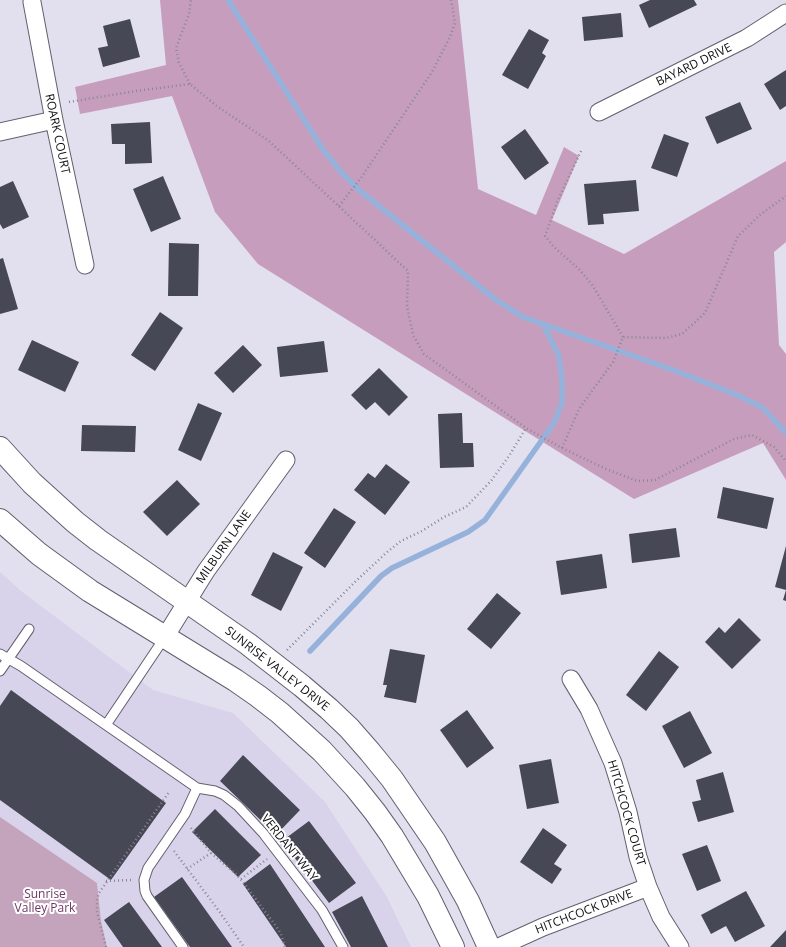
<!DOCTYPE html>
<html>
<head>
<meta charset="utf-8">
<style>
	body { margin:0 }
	canvas { display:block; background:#e2dfef }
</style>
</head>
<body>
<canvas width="786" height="947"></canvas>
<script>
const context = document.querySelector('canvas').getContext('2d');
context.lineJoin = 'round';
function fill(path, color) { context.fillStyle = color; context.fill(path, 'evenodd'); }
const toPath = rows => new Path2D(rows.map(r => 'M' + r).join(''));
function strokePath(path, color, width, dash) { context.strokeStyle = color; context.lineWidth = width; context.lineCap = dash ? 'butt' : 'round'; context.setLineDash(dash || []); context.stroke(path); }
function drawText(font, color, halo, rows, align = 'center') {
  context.font = font + ' "Open Sans",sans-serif'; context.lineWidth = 4; context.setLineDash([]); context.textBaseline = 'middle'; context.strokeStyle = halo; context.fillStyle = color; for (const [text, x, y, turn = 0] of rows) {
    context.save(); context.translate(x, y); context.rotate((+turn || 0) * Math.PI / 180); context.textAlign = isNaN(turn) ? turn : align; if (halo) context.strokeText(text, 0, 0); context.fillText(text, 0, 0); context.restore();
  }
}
fill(toPath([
	[0,572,21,591,153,690,233,713,325,802,387,897,411,947,107,947,101,921,97,883,0,817]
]), '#d8d3eb');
fill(toPath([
	[0,817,97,883,101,921,107,947,0,947]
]), '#c4a4bd');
fill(toPath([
	[160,0,458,0,478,189,536,215,564,147,579,156,552,220,624,254,786,161,786,242,774,252,779,345,786,354,786,480,763,443,634,499,258,264,215,212,172,96,80,114,75,87,166,65]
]), '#c79dbe');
strokePath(toPath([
	[228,0,324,151,341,172,359,190,496,300,523,317,676,371,737,395,763,408,786,433],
	[310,651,381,576,392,568,468,532,485,520,554,423,562,403,562,379,559,356,544,326]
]), '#96b2db', 5.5);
fill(toPath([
	[650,0,694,0,697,5,649,28,639,5],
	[621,13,623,37,584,41,582,17],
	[130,19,140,57,103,67,98,48,108,46,103,26],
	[529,29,549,40,542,53,546,56,528,89,502,75],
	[786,70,786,106,780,110,764,84],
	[740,102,752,129,717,144,705,117],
	[150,122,152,163,125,164,125,144,112,144,111,124],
	[525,129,549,163,525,180,501,147],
	[664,134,689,143,677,177,651,168],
	[163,176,181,219,151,232,133,189],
	[636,180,639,211,603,214,604,224,588,225,584,184],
	[13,181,29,217,3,229,0,224,0,187],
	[169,243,199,244,198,296,168,296],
	[3,258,18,309,0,314,0,259],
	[160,312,183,328,155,371,131,355],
	[32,340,79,362,65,392,18,370],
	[324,341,328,372,280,377,277,347],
	[243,345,262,365,233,393,214,373],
	[379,368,408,397,389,416,375,402,366,410,351,395],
	[198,403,222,413,201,461,178,450],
	[462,413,463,443,473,443,474,467,440,468,438,414],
	[82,425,136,426,135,452,81,451],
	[386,464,410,482,385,515,354,490,368,473,375,478],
	[177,480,200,504,167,536,143,512],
	[723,487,774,498,767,529,717,518],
	[334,508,356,522,325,568,304,553],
	[676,528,680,557,632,563,629,534],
	[786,546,786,601,783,600,786,590,775,587],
	[273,552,303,567,281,611,251,595],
	[602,554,607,588,561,595,556,561],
	[497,593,521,613,491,649,467,629],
	[739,618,761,640,732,669,705,642,719,627,725,633],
	[390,649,425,655,416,703,384,697,387,685,383,685],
	[659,651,679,667,646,711,626,695],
	[11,690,166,803,111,880,0,800,0,706],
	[467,710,494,748,467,768,440,730],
	[690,711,712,753,684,768,662,726],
	[243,755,300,810,276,835,220,781],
	[551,759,559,803,527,809,519,765],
	[723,772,734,812,698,822,692,802,701,800,696,780],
	[215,809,261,855,238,877,192,832],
	[309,821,356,883,329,903,282,841],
	[543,828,567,845,554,864,562,869,552,884,520,862],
	[707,845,721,881,697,891,682,854],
	[270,864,325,947,286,947,243,884],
	[182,877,232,947,190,947,154,897],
	[746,891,765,926,735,942,726,926,711,934,701,915],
	[362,896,388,947,351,947,332,912],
	[129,902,162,947,123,947,104,920],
	[786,930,786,947,770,947]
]), '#464856');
const lane = toPath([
	[0,654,21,666,197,788],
	[0,671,29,629],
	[106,725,165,637],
	[197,788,215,791,224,795,238,806,263,833,322,910,343,947],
	[183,947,147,896,145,891,144,880,148,868,185,814,197,788]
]);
const street = toPath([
	[32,2,54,120,85,265],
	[599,112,747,38,786,13],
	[0,132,54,120],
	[165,637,206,571,286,460],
	[571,679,589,709,613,763,628,812,638,857,648,887,661,917,680,947],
	[499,947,543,927,648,887]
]);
const secondary = toPath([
	[0,448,32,483,75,522,98,540,248,644,302,686,329,709,349,728,370,752,392,779,435,842,468,901,489,947],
	[0,520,39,554,90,591,235,680,258,696,280,713,322,751,355,787,375,812,392,836,428,896,453,947]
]);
strokePath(lane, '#635f6e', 11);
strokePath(street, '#635f6e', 19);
strokePath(secondary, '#635f6e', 24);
strokePath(toPath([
	[190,84,179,63,176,48,189,14,191,0],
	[69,102,136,91,190,84,218,107,269,141,408,271,407,306,413,335,424,354,526,428,562,448,579,409,613,362,623,337,666,338,682,334,705,313,738,236,761,214,786,196],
	[581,151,558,200,545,236,554,247,580,270,593,286,623,337],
	[339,206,361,178,432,72,450,37,455,23,451,0],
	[562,448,606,469,637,481,655,480,734,439,752,435,774,447,786,461],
	[287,650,356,581,386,553,401,541,422,531,444,517,466,507,491,481,509,456,526,428],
	[191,828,211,853,237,875,243,882,278,929,281,934,285,947],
	[174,851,219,911,244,947],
	[187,869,211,853],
	[241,879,267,859],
	[106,881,131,880],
	[106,947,97,912,97,899,99,893,169,792]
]), '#898792', 2.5, [1, 3]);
strokePath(lane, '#fff', 9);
strokePath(street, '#fff', 17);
strokePath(secondary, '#fff', 22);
drawText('12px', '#100f14', '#fff', [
	["BAYARD DRIVE",694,65,-26],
	["ROARK COURT",57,134,78],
	["MILBURN LANE",224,547,-55],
	["SUNRISE VALLEY DRIVE",277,669,38],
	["HITCHCOCK COURT",626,813,74],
	["VERDANT WAY",289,848,51],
	["HITCHCOCK DRIVE",584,912,-21]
]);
drawText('12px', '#6d3864', '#fff', [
	["Sunrise",45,895],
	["Valley Park",45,909]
]);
</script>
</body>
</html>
